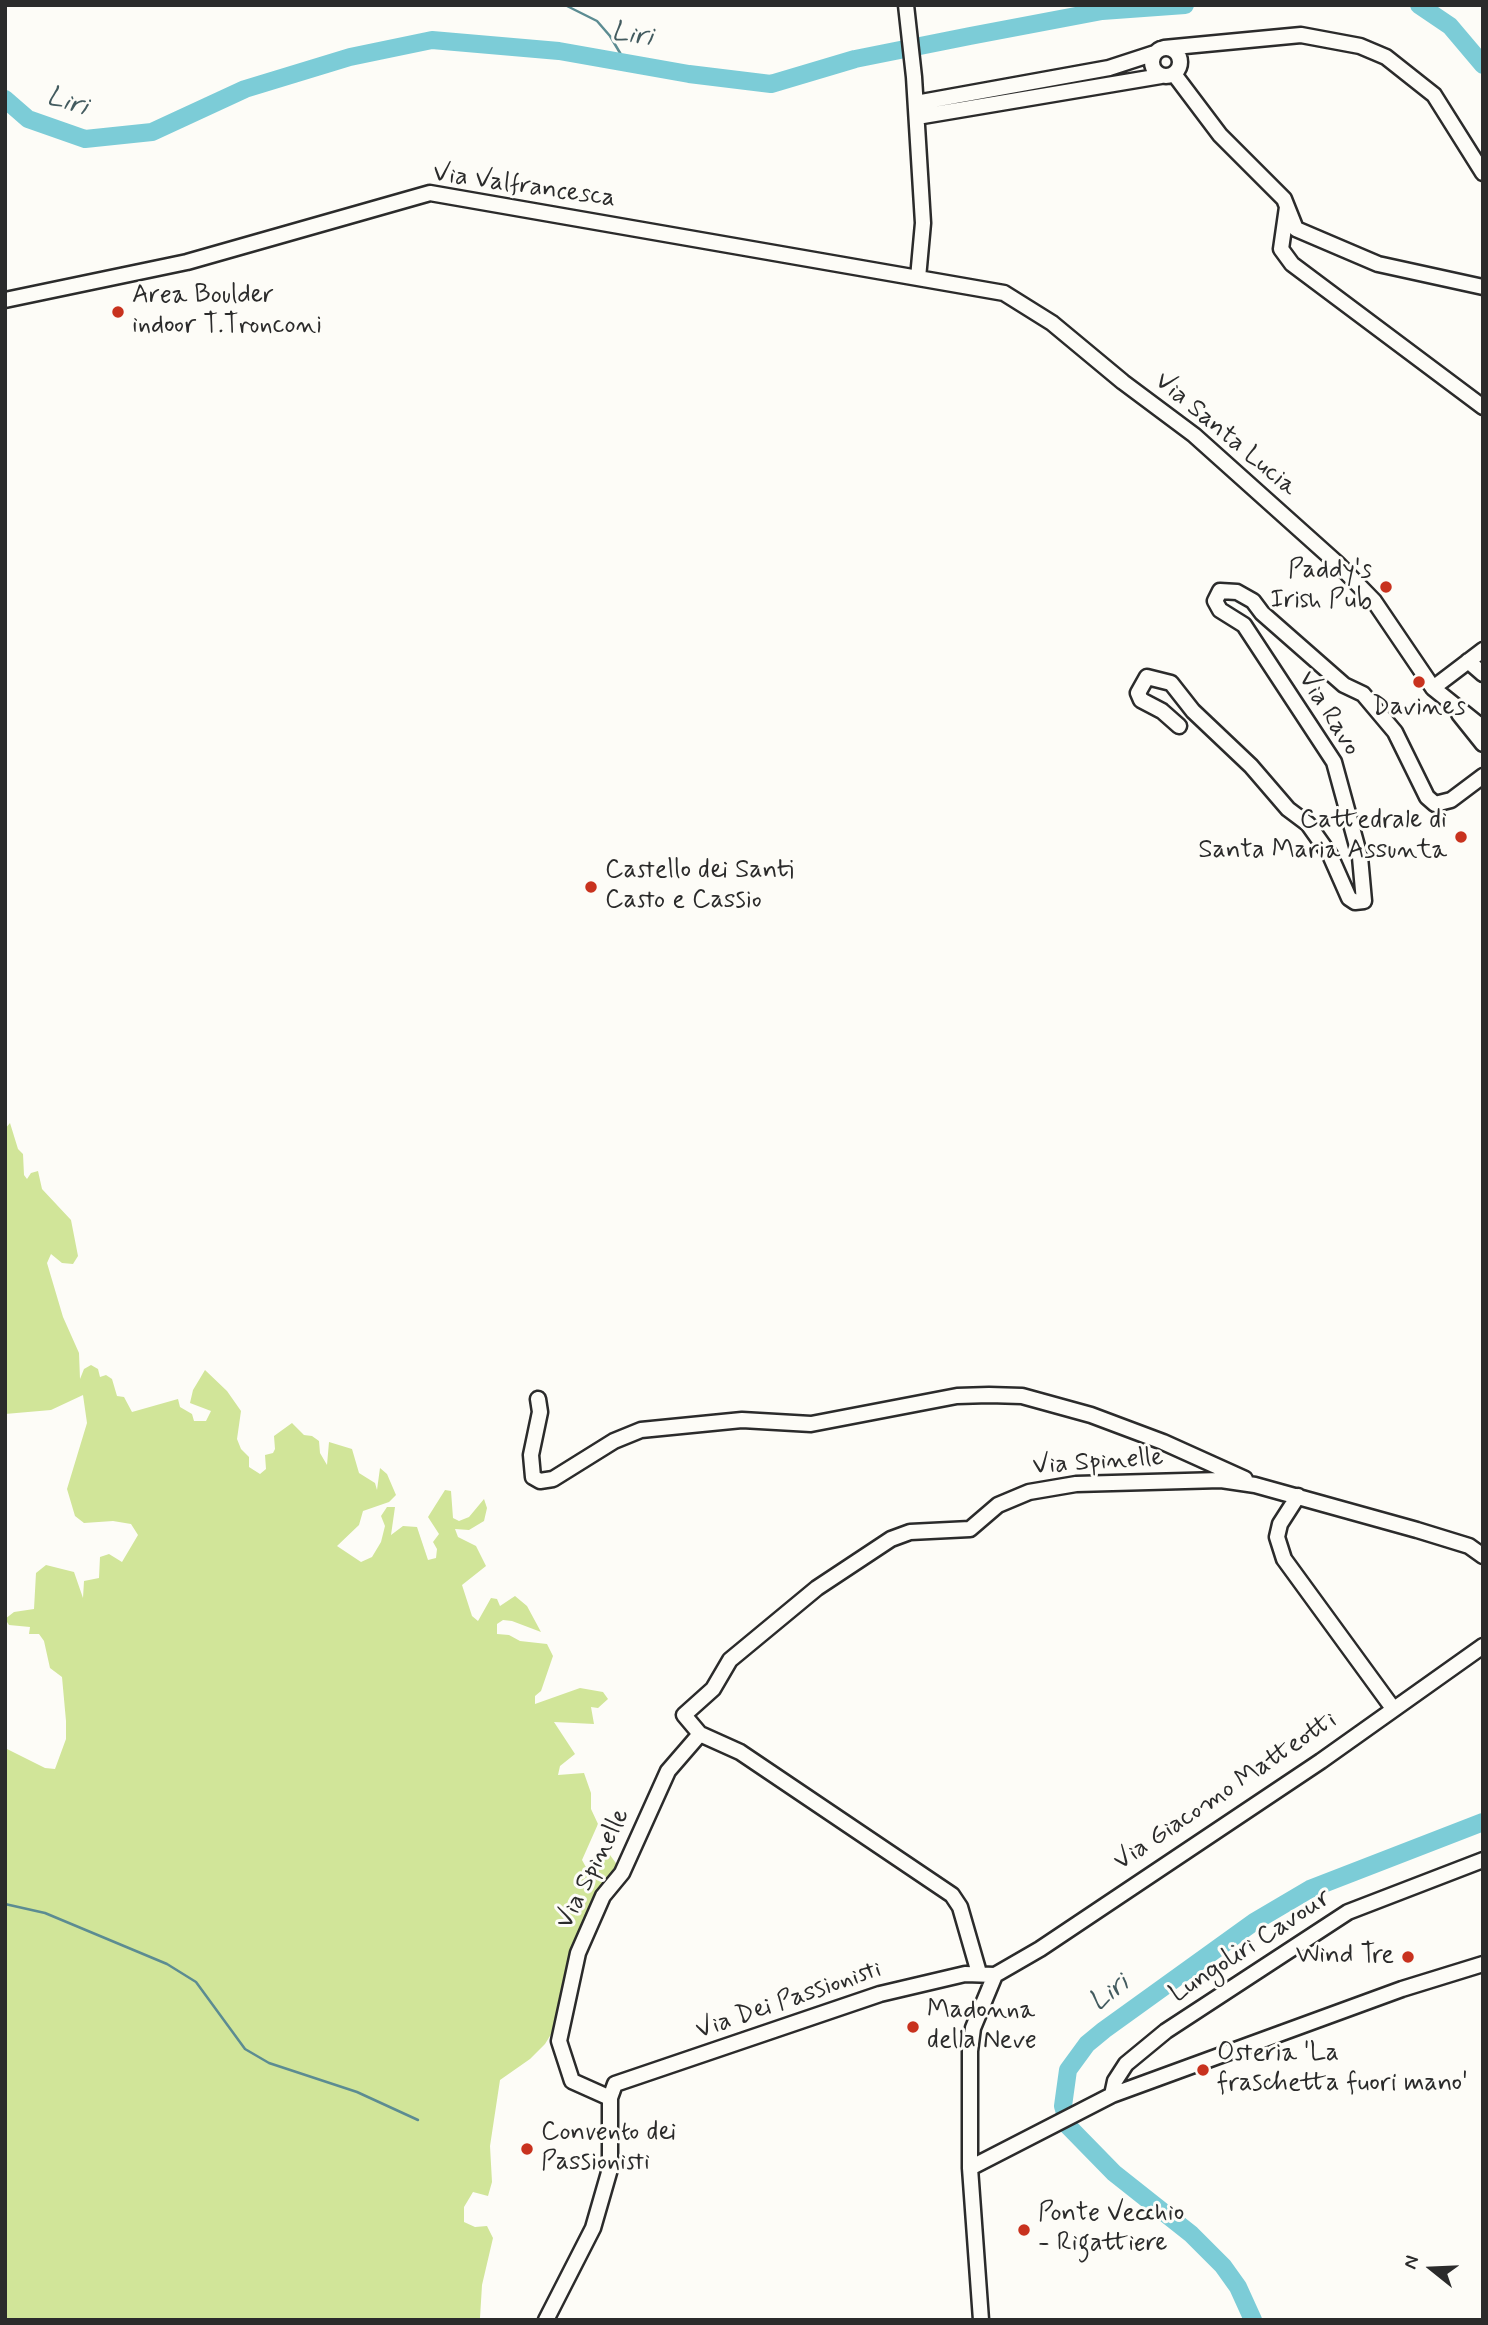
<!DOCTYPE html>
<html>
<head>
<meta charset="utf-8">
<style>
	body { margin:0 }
	#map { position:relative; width:1488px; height:2325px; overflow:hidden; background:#fdfcf7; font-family:Mynerve,sans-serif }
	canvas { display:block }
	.frame { position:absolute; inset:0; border:7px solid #2b2b2b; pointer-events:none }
	.north { position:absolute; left:1397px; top:2234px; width:70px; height:70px; -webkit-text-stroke:5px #fdfcf7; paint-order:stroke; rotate:288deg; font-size:19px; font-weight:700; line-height:28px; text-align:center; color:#2b2b2b }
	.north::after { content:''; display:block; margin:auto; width:24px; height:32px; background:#2b2b2b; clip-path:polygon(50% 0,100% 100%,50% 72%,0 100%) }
</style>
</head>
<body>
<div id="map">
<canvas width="1488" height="2325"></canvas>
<div class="frame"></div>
<div class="north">N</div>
</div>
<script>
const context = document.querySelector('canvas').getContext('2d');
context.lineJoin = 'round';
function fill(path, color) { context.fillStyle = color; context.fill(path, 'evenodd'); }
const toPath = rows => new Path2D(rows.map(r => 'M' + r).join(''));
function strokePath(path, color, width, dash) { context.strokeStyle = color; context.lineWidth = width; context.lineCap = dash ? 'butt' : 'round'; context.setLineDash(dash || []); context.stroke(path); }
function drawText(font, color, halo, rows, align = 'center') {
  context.font = font + ' Mynerve,sans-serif'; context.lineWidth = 6; context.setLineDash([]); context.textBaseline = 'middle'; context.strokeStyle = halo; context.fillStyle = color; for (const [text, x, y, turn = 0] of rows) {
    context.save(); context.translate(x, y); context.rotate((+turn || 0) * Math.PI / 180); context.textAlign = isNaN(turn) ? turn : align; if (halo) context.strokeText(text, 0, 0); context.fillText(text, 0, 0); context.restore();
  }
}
fill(toPath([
	[10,1123,18,1149,23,1154,24,1175,27,1179,31,1173,38,1171,42,1189,71,1220,78,1256,73,1264,62,1263,51,1254,47,1263,63,1317,79,1353,80,1379,84,1369,91,1365,98,1369,100,1377,106,1375,112,1379,117,1396,124,1397,132,1412,178,1399,180,1407,192,1414,194,1421,206,1421,211,1411,190,1403,193,1390,205,1370,227,1391,241,1411,237,1439,241,1449,249,1457,249,1467,260,1474,266,1469,265,1455,273,1453,275,1449,274,1436,292,1423,304,1435,312,1436,319,1441,320,1453,327,1465,329,1442,352,1449,359,1473,375,1483,377,1490,380,1468,387,1474,396,1495,389,1502,363,1511,359,1525,337,1546,361,1562,372,1557,381,1542,385,1526,381,1516,387,1507,395,1507,391,1535,403,1526,417,1527,428,1560,436,1558,437,1549,433,1542,439,1534,428,1517,445,1490,451,1491,453,1518,459,1521,469,1517,484,1499,487,1508,484,1521,469,1530,455,1529,458,1537,476,1546,486,1566,462,1585,472,1616,478,1621,491,1598,497,1599,500,1606,515,1596,527,1606,541,1632,512,1621,503,1620,497,1624,497,1634,509,1635,520,1641,547,1644,553,1656,541,1691,535,1696,535,1704,580,1688,603,1692,608,1699,598,1708,591,1707,594,1724,554,1722,575,1754,560,1766,558,1775,584,1773,591,1793,591,1809,598,1824,582,1860,587,1869,598,1857,610,1855,618,1866,603,1887,558,2023,545,2044,530,2059,500,2080,490,2146,492,2182,488,2196,473,2192,464,2207,464,2222,475,2227,487,2226,493,2238,482,2285,480,2318,476,2320,5,2320,5,1748,45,1768,55,1769,66,1739,66,1721,62,1677,50,1668,44,1641,39,1634,29,1634,30,1627,9,1625,5,1619,14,1612,34,1609,36,1573,46,1565,74,1572,83,1598,84,1581,99,1578,100,1557,109,1554,122,1562,138,1535,131,1524,113,1521,84,1523,75,1516,67,1489,87,1423,83,1395,51,1410,5,1414,5,1129]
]), '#d1e599');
strokePath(toPath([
	[565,5,597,21,610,36,626,63],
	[5,1904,45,1913,167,1964,196,1982,245,2049,269,2063,357,2092,418,2120]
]), '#5c8c92', 2.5);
strokePath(toPath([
	[1419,5,1450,26,1483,65],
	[5,99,28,119,85,139,152,132,245,89,350,57,432,40,559,51,689,74,771,84,855,59,970,36,1102,11,1185,5],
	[1253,2320,1238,2287,1223,2266,1191,2234,1114,2173,1069,2127,1063,2106,1068,2070,1087,2044,1104,2030,1254,1922,1310,1889,1483,1822]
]), '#7cccd7', 18);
const minor = toPath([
	[906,5,914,77,923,223,918,278],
	'1152 62a14 14 0 1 1 28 0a14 14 0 1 1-28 0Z',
	[1164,48,1301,35,1360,46,1386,57,1434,95,1483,173],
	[1174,74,1220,135,1284,199,1296,229,1378,264,1483,287],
	[916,103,1109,68,1155,53],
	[917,117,1161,76],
	[1287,207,1281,249,1292,264,1483,407],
	[5,300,187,262,430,193,1004,293,1052,323,1123,382,1194,435,1338,564,1374,601,1433,688,1483,728],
	[1468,661,1483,674],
	[1433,688,1483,650],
	[1459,714,1483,744],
	[1179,726,1162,711,1141,700,1138,693,1147,677,1171,683,1193,711,1251,766,1288,809,1308,824,1330,855,1349,898,1355,902,1364,901,1360,857,1334,762,1244,625,1220,610,1215,601,1220,591,1237,592,1253,601,1262,613,1344,685,1363,694,1395,732,1427,797,1435,804,1451,800,1483,776],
	[538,1399,540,1412,531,1455,533,1477,540,1481,553,1479,614,1441,641,1430,742,1420,811,1424,957,1396,989,1395,1022,1396,1091,1415,1163,1442,1245,1479],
	[1298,1496,1280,1524,1277,1537,1284,1559,1392,1707],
	[700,1734,684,1715,713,1689,730,1660,817,1588,891,1539,910,1532,970,1529,998,1505,1029,1492,1076,1484,1221,1480,1255,1485,1417,1530,1469,1546,1483,1556],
	[995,1975,1040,1949,1321,1761,1483,1646],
	[1112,2095,1115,2081,1126,2064,1166,2031,1348,1912,1483,1860],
	[610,2098,572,2081,559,2041,578,1953,603,1896,622,1873,668,1771,700,1734,740,1752,952,1895,960,1907,979,1973],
	[970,2168,1112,2095,1402,1989,1483,1964],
	[546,2320,593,2228,610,2169,610,2098,615,2084,880,1994,965,1974,995,1975],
	[981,2320,970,2168,970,2051,973,2028,995,1975]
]);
strokePath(minor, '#2b2b2b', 19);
strokePath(minor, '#fdfcf7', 14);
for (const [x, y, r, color] of [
	[118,312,7,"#c8321e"],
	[1386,587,7,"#c8321e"],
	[1419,682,7,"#c8321e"],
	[1461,837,7,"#c8321e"],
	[591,887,7,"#c8321e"],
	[1408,1957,7,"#c8321e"],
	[913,2027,7,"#c8321e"],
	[1203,2070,7,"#c8321e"],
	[527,2149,7,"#c8321e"],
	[1024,2230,7,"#c8321e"]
]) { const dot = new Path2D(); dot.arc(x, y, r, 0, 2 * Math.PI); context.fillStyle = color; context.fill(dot); strokePath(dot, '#fdfcf7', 2.5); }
drawText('26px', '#2b2b2b', '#fdfcf7', [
	["Via Valfrancesca",524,187,8],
	["Via Santa Lucia",1225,435,40],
	["Via Ravo",1328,714,58],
	["Via Spinelle",1098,1463,-4],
	["Via Giacomo Matteotti",1226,1792,-34],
	["Via Spinelle",594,1869,-63],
	["Lungoliri Cavour",1251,1947,-33],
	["Via Dei Passionisti",789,2001,-19]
]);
drawText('26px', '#2b2b2b', '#fdfcf7', [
	["Area Boulder",132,297],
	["indoor T.Tronconi",132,327],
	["Paddy's",1372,572,"right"],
	["Irish Pub",1372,602,"right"],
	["Davines",1419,709,"center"],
	["Cattedrale di",1447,822,"right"],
	["Santa Maria Assunta",1447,852,"right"],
	["Castello dei Santi",605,872],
	["Casto e Cassio",605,902],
	["Wind Tre",1394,1957,"right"],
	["Madonna",927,2012],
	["della Neve",927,2042],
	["Osteria 'La",1217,2055],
	["fraschetta fuori mano'",1217,2085],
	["Convento dei",541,2134],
	["Passionisti",541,2164],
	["Ponte Vecchio",1038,2215],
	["- Rigattiere",1038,2245]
], 'left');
drawText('italic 28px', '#435b5f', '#fdfcf7', [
	["Liri",632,36,9],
	["Liri",67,103,18],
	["Liri",1110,1994,-37]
]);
</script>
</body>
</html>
